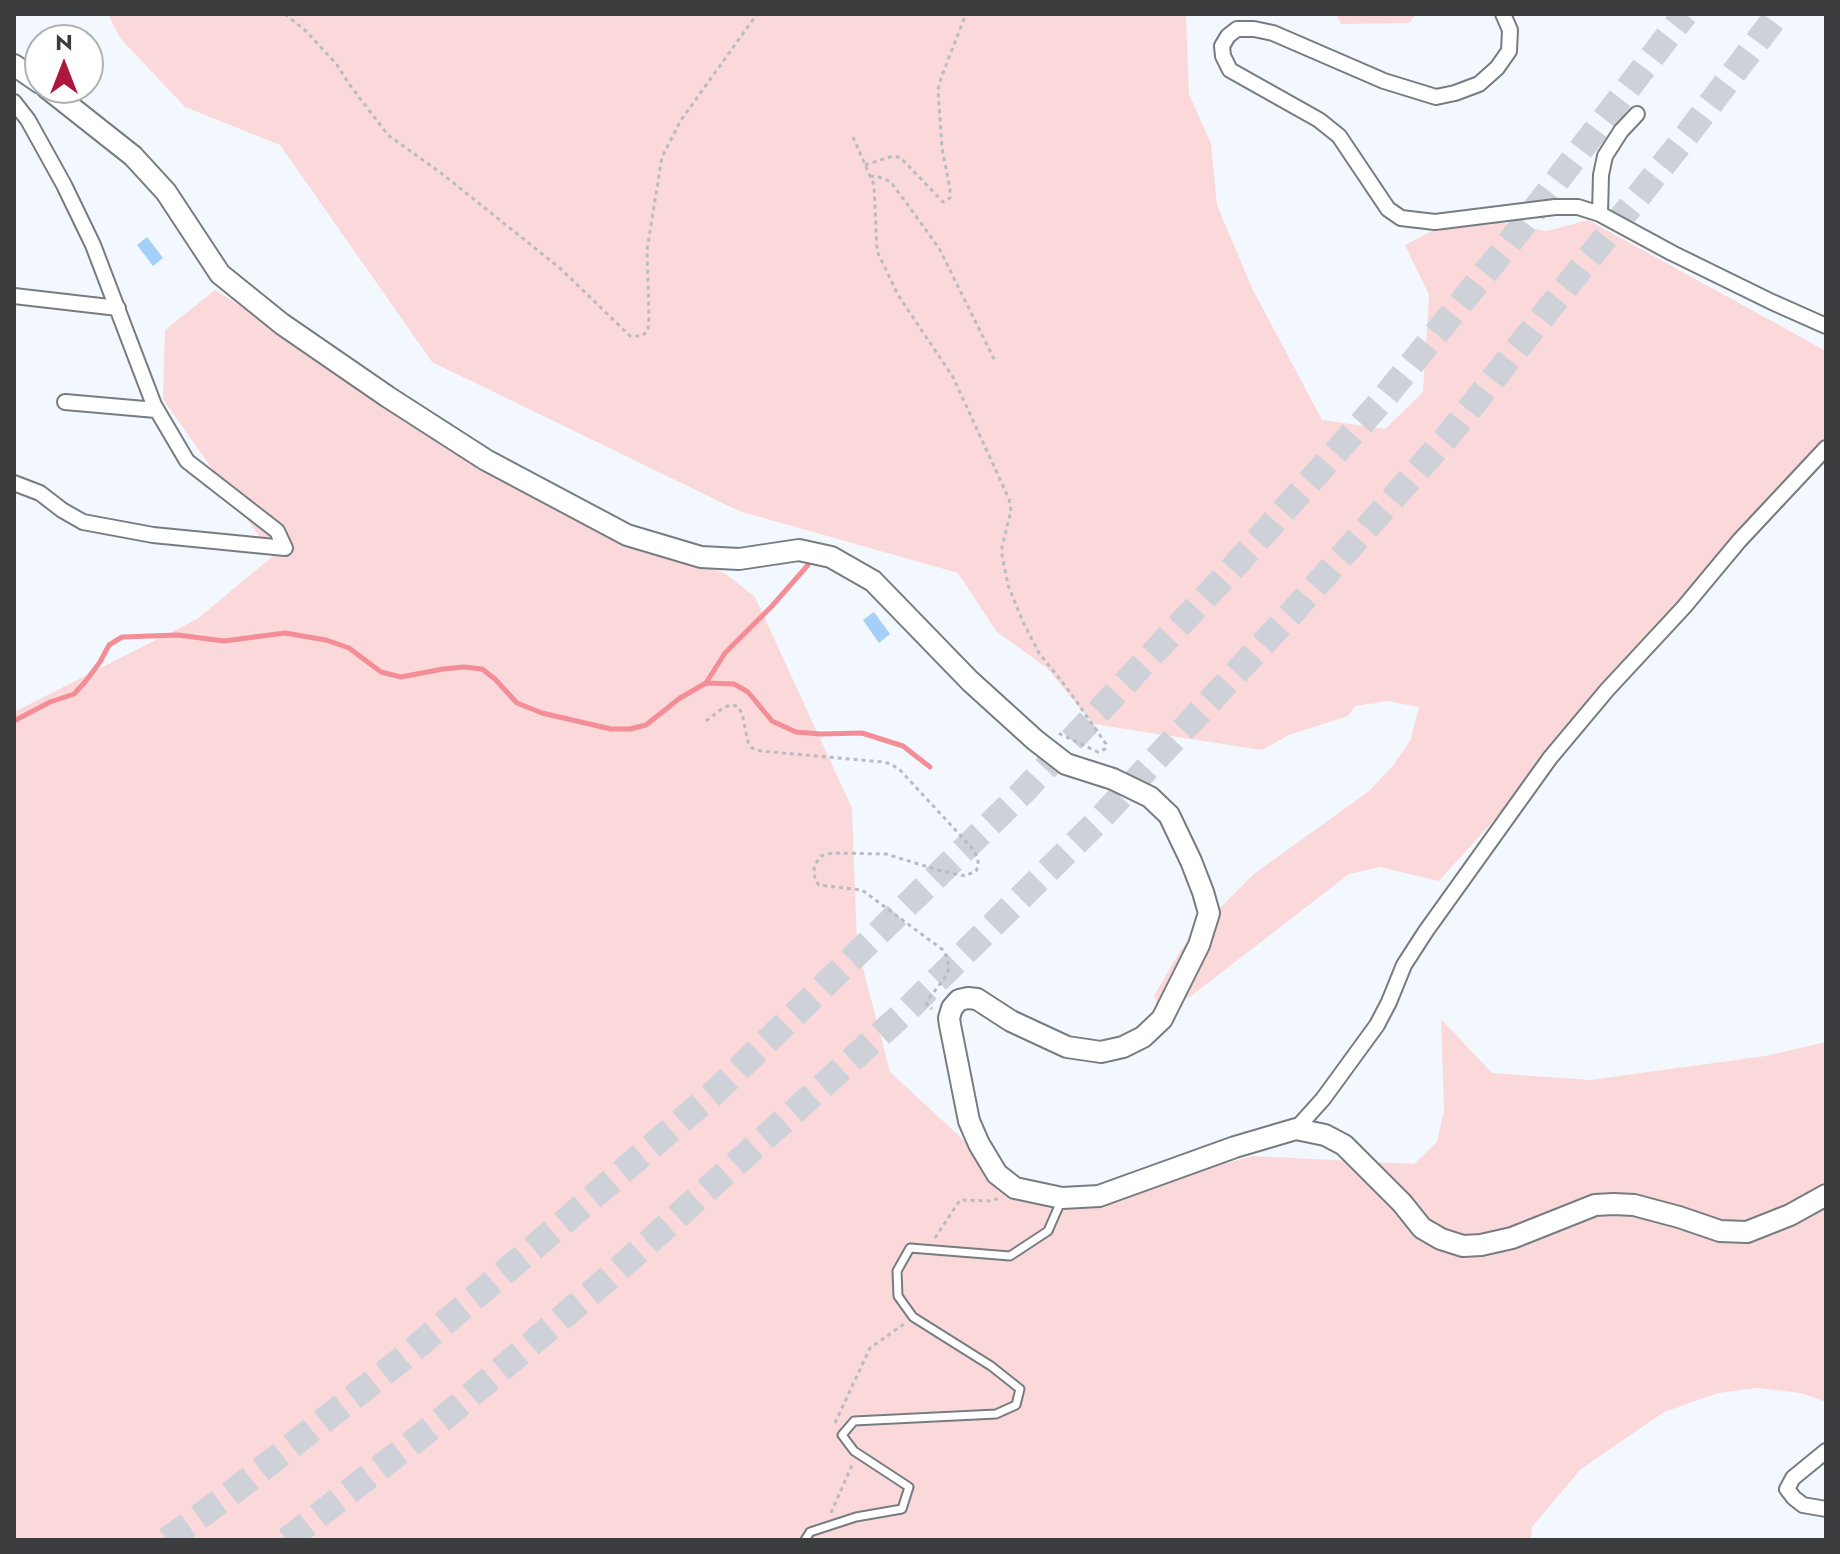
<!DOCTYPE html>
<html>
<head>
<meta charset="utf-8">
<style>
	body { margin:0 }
	#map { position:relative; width:1840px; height:1554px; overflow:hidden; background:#f3f8fe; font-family:Jost,sans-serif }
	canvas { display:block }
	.frame { position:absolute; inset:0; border:16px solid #3a3c3e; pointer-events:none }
	.north { position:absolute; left:24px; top:24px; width:80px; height:80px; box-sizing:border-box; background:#fff; border:2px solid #b0b1b2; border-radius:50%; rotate:0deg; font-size:22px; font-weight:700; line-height:32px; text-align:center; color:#3a3c3e }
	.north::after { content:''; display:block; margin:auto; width:28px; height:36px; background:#ac173c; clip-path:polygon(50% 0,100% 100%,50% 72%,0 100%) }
</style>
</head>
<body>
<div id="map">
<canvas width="1840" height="1554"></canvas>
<div class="frame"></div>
<div class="north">N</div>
</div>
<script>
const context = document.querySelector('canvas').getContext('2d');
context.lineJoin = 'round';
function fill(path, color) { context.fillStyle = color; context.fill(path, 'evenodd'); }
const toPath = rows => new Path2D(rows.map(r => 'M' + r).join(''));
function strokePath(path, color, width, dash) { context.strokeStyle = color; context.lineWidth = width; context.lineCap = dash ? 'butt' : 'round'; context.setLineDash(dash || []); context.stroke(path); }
fill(toPath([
	[108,14,1186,14,1189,94,1211,144,1217,205,1252,288,1322,420,1385,429,1423,392,1429,295,1405,245,1463,215,1547,231,1588,220,1826,351,1826,452,1439,881,1380,867,1349,874,1191,996,1160,1010,1154,996,1180,951,1190,938,1254,874,1369,791,1392,767,1410,741,1419,707,1387,701,1355,706,1348,716,1289,735,1262,750,1093,724,1048,669,996,631,958,573,739,511,432,362,280,145,185,107,120,38],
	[1336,14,1417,14,1409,23,1341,24],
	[215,290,573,510,726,574,755,597,852,808,857,945,890,1072,982,1157,1039,1188,1101,1199,1252,1156,1414,1164,1437,1142,1444,1110,1441,1019,1492,1073,1590,1080,1765,1056,1826,1042,1826,1402,1801,1393,1757,1388,1718,1393,1664,1412,1581,1469,1532,1527,1531,1540,14,1540,14,712,197,619,273,556,163,399,165,330]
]), '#fbd9da');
strokePath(toPath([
	[706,683,734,684,748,692,772,721,796,732,821,734,862,733,903,746,930,767],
	[14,721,50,702,74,694,85,682,100,662,109,645,122,637,178,635,224,641,285,633,326,640,349,648,381,672,401,677,443,669,464,667,482,669,495,679,517,703,542,713,611,729,630,729,646,725,680,698,706,683,725,653,772,606,808,565]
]), '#f38e96', 5);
fill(toPath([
	[147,237,163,258,153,266,137,245],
	[874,612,890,634,879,643,863,620]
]), '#a4cff8');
strokePath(toPath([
	[167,1540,225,1498,402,1359,565,1221,717,1090,1023,792,1231,570,1384,398,1506,247,1685,14],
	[287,1540,445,1417,612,1275,906,1011,1097,822,1290,615,1447,437,1687,135,1778,14]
]), '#ced2d8', 26, [26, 13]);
const lane = toPath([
	[805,1540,810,1532,856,1517,902,1509,909,1487,854,1451,842,1435,854,1421,996,1414,1016,1405,1020,1389,991,1366,913,1317,898,1296,897,1271,910,1248,1010,1256,1048,1231,1062,1199]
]);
const street = toPath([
	[1503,14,1510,30,1509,51,1497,68,1479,84,1455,93,1436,97,1384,81,1273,33,1254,29,1237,29,1228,36,1222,46,1223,56,1230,70,1319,120,1339,136,1388,209,1401,218,1435,222,1555,207,1578,207,1600,214,1672,253,1772,302,1826,326],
	[14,102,28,120,64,185,93,245,154,405,187,461,277,531,285,548,153,535,83,522,62,510,40,493,14,483],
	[1600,214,1601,175,1605,156,1621,131,1637,114],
	[14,296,118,308],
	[65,402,156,410],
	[1296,1129,1323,1099,1377,1025,1389,1002,1404,965,1426,931,1550,758,1607,690,1684,607,1739,541,1826,448],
	[1826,1451,1793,1478,1787,1489,1794,1498,1803,1505,1826,1509]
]);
const secondary = toPath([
	[14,65,40,83],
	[47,88,133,156,166,192,220,274,282,324,388,397,486,460,627,535,701,557,739,559,799,550,831,557,873,581,970,681,1035,740,1066,764,1113,779,1150,797,1169,815,1191,861,1203,892,1209,913,1199,945,1162,1019,1143,1037,1123,1047,1101,1052,1067,1047,1011,1021,977,999,968,998,959,1000,952,1008,949,1018,950,1025,969,1121,979,1144,997,1174,1015,1188,1062,1198,1099,1196,1235,1147,1296,1129,1325,1135,1344,1145,1402,1203,1422,1228,1441,1239,1463,1246,1481,1245,1512,1238,1595,1205,1614,1204,1634,1205,1679,1217,1720,1231,1747,1232,1790,1215,1826,1195]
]);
strokePath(lane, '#777c81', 11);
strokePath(street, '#777c81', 18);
strokePath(secondary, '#777c81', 24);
strokePath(toPath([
	[285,14,307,32,337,65,349,84,388,135,441,173,561,269,630,336,642,336,648,331,649,316,647,250,662,157,681,120,757,14],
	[853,137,874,185,877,251,898,295,953,377,1009,499,1011,511,1002,547,1002,555,1008,585,1023,622,1039,653,1067,688,1106,744,1105,749,1098,752,1058,733],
	[865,165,890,157,900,157,943,202,950,198,950,189,942,148,938,90,941,78,966,14],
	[870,176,879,177,891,182,939,248,996,363],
	[706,721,723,708,730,705,737,706,742,713,748,742,752,748,761,751,883,762,891,764,900,770,973,849,978,859,978,866,976,871,965,876,938,870,886,854,832,853,821,856,814,866,815,880,819,885,862,890,943,950,947,957,949,968,947,975,927,1001,927,1005,932,1009],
	[935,1238,960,1200,993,1201,998,1198],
	[835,1423,870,1348,904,1324],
	[831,1513,852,1465]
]), '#b8bcc1', 3, [4, 4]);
strokePath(lane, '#fff', 7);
strokePath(street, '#fff', 14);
strokePath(secondary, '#fff', 20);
</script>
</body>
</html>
